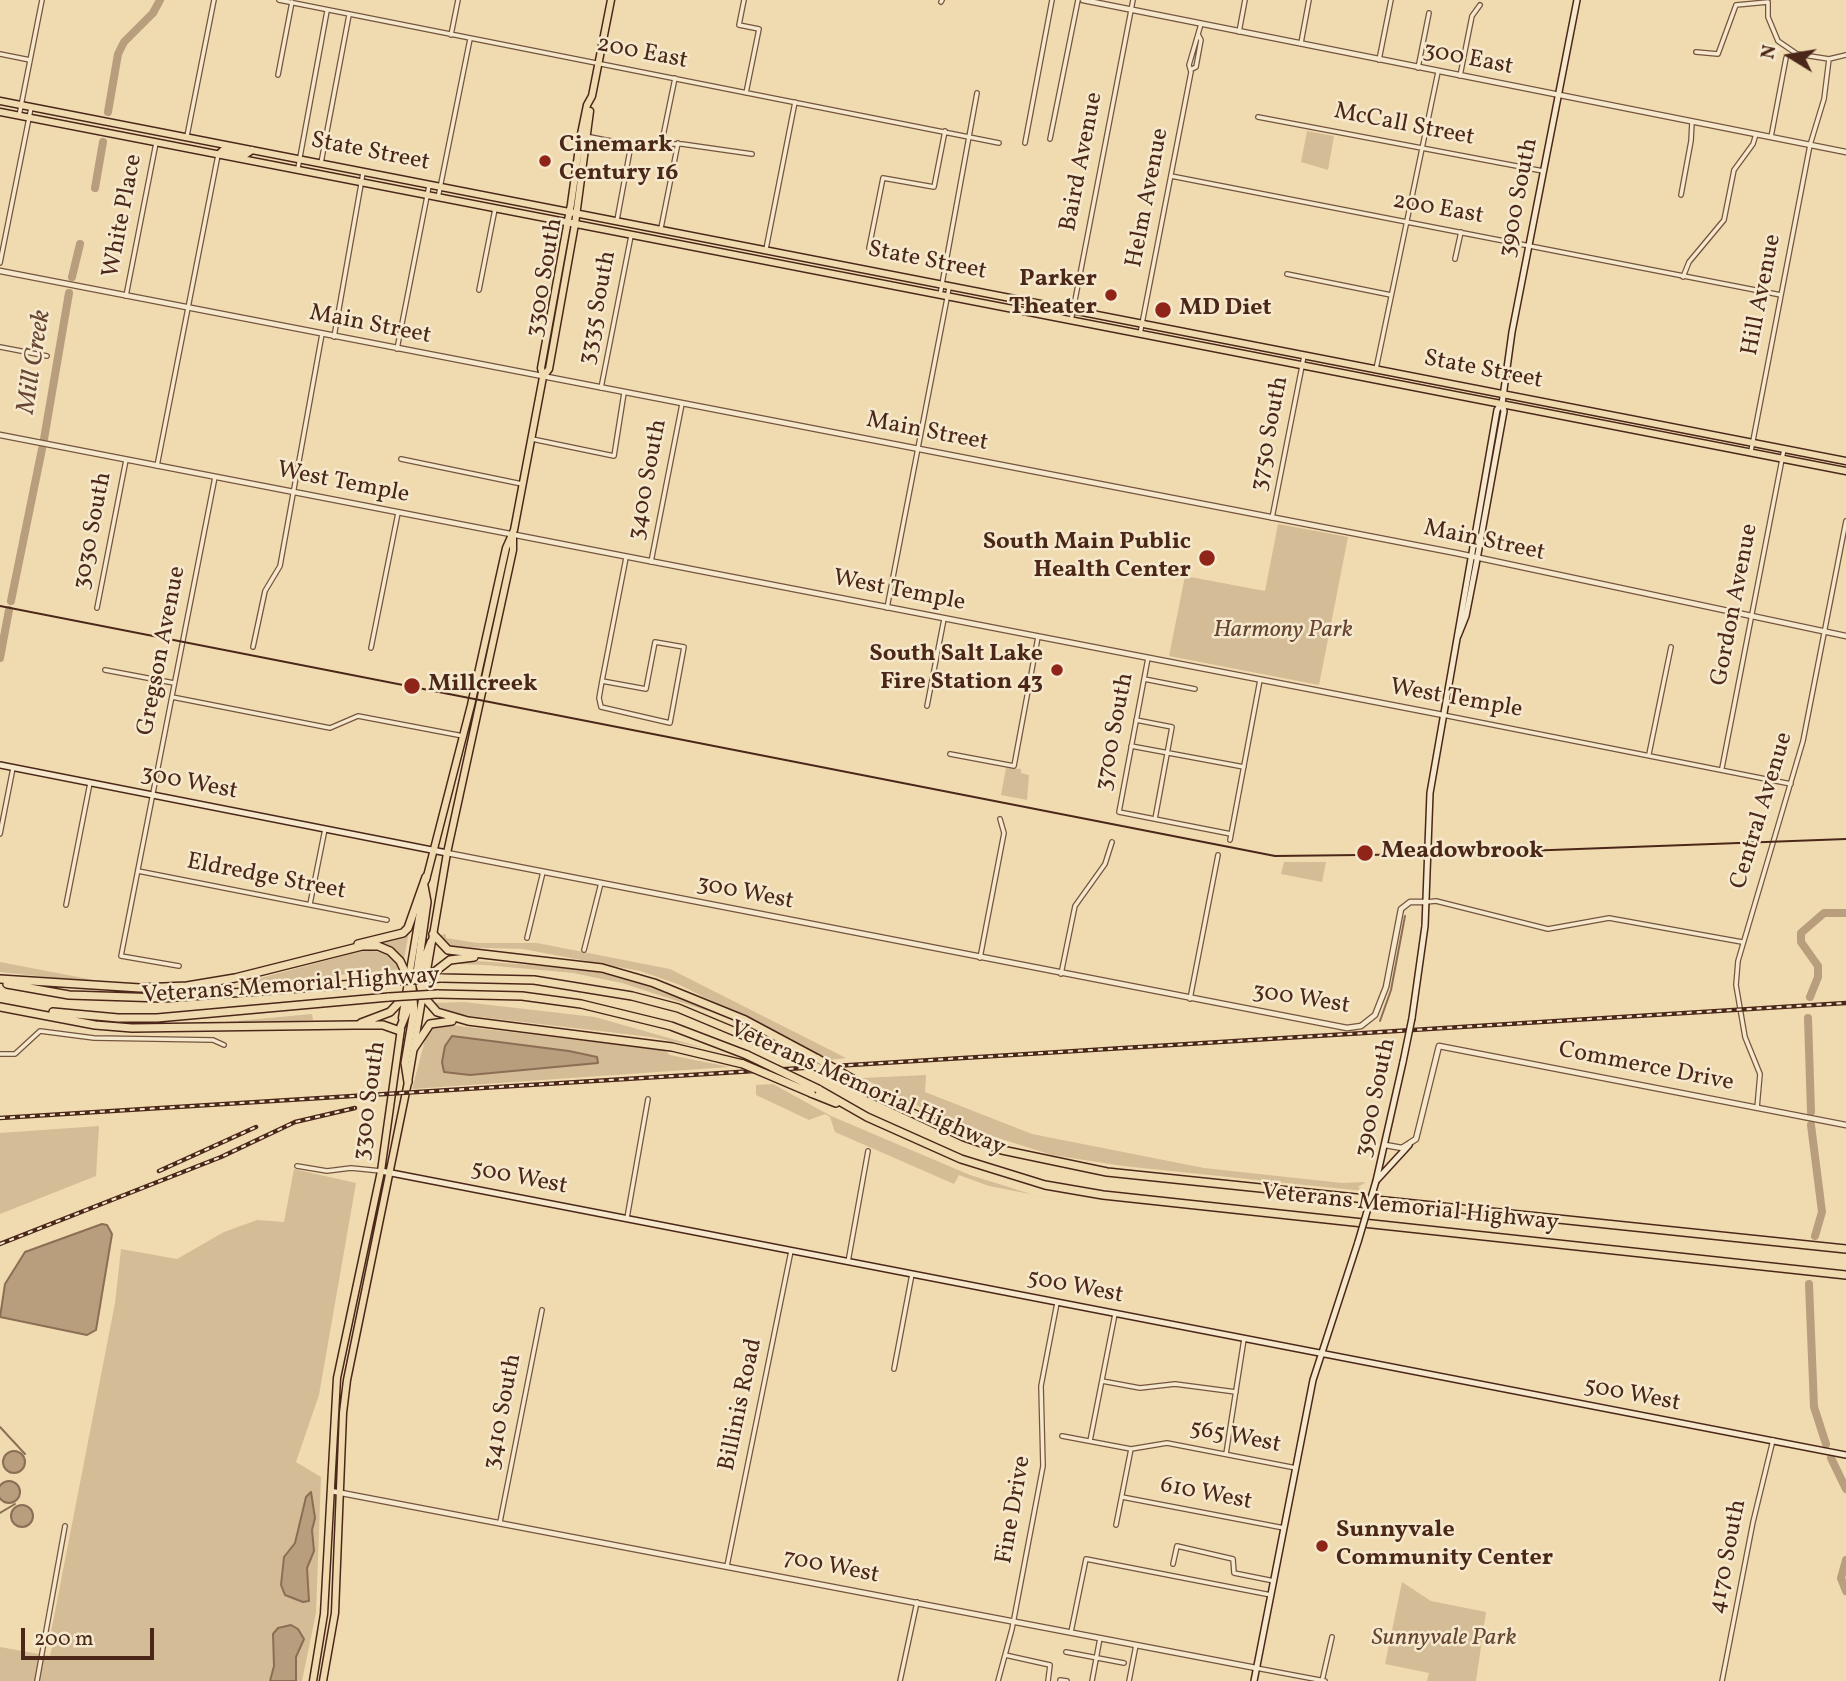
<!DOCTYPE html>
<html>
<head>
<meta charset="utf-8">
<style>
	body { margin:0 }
	#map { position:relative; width:1846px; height:1681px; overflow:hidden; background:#f0dbb1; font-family:Vollkorn,serif }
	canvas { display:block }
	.north { position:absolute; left:1755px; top:21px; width:70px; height:70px; -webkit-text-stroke:5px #f5e8cc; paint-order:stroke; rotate:281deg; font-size:19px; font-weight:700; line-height:28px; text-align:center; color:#4b2719 }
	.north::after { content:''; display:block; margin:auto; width:24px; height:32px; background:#4b2719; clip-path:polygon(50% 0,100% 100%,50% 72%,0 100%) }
	.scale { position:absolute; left:21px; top:1628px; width:133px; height:32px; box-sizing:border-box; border:4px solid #4b2719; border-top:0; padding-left:9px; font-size:21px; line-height:24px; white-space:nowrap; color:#4b2719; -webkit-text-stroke:5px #f5e8cc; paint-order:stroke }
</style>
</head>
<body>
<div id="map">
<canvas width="1846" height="1681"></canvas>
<div class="north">N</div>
<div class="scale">200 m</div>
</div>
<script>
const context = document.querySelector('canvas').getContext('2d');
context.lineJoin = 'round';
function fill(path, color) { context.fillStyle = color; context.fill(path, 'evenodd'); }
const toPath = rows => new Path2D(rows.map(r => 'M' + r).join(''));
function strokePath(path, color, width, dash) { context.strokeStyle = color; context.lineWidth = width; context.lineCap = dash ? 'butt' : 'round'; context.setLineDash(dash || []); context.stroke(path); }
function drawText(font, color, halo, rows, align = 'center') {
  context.font = font + ' Vollkorn,serif'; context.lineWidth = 5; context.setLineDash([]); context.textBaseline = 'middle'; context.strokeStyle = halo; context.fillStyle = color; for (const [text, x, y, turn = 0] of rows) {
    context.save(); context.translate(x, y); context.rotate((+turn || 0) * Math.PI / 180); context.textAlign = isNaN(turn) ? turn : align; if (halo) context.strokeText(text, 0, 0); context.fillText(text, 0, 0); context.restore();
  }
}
fill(toPath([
	[1307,131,1334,136,1328,170,1301,162],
	[1278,524,1348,537,1319,685,1169,656,1185,576,1265,591],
	[1006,768,1021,769,1021,773,1029,775,1027,800,1001,795],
	[1284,862,1326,862,1322,882,1281,874],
	[409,932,404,959,391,947,378,943,399,938],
	[446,934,446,938,477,943,537,943,670,969,846,1058,828,1060,680,985,640,971,523,949,453,947,443,942,440,935],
	[366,950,386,953,401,969,234,985],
	[463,960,585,969,637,982,709,1008,708,1011,622,983,573,973,485,965,455,964,443,968],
	[0,962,104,982,111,984,0,972],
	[464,1002,595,1017,704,1048,651,1037,454,1014,432,1003],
	[312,1014,313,1020,300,1021,215,1023],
	[442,1024,664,1050,670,1055,730,1067,412,1089,426,1036,431,1027],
	[926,1075,925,1092,1032,1134,1204,1168,1342,1183,1366,1182,1358,1187,1363,1191,1123,1166,1052,1155,957,1125,862,1078],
	[773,1084,831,1116,970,1175,1034,1195,1091,1206,989,1186,959,1175,954,1184,835,1132,830,1117,825,1114,809,1120,756,1095,756,1085],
	[99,1126,96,1176,0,1214,0,1133],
	[294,1169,356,1183,319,1395,296,1462,321,1477,316,1613,302,1681,0,1681,0,1647,50,1656,54,1637,51,1632,115,1303,121,1249,177,1259,224,1232,257,1220,284,1222],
	[1402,1582,1431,1601,1486,1612,1476,1681,1427,1681,1429,1673,1385,1664]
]), '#d4bc97');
const water = toPath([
	[452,1036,569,1051,597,1057,598,1063,470,1075,444,1072,442,1062,445,1046,452,1036],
	[102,1224,107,1225,112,1234,96,1330,87,1335,0,1317,5,1284,25,1252,102,1224],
	'3 1462a11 11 0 1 1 22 0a11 11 0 1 1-22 0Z',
	'-2 1492a11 11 0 1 1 22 0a11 11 0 1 1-22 0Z',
	[311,1492,315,1518,312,1530,314,1551,307,1568,309,1601,303,1602,285,1595,281,1585,284,1557,295,1543,306,1497,311,1492],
	'11 1516a11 11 0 1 1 22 0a11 11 0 1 1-22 0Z',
	[291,1625,298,1629,304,1639,296,1657,296,1681,270,1681,274,1666,273,1634,278,1628,291,1625]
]);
fill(water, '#b89e7d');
strokePath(water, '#8c6e55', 2);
strokePath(toPath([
	[1380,1021,1391,990,1405,916],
	[0,1427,25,1454],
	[0,1513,15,1504]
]), '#8c6e55', 2);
strokePath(toPath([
	[108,112,118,54,124,42,153,13,160,0],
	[95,188,103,142],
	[72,277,80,244],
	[44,439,69,293],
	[11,601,42,449],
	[0,658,9,610],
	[1810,997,1818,977,1818,966,1801,942,1801,933,1824,913,1846,913],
	[1808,1018,1811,1112],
	[1811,1125,1822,1212,1815,1236],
	[1809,1284,1814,1407,1826,1444],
	[1831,1458,1846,1489],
	[1846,1560,1841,1578,1846,1591]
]), '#b89e7d', 8);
const minor = toPath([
	[279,0,999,143],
	[744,0,739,25,759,29,746,93],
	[941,2,942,0],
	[1768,2,1768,17,1778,41,1797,54,1829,59],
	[1239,32,1245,0],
	[451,35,458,0],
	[1301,43,1309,0],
	[1696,52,1718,54,1736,5,1768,2],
	[0,54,30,60],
	[1379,60,1391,0],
	[1418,68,1429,13],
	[1192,69,1196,67,1201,40,1199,36],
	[278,75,292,2],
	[1460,76,1472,16,1480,5],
	[19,116,42,0],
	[1258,117,1543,171],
	[187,136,214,0],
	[585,136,653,149,665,144,682,144,752,154],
	[1771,137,1786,58],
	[1050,139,1078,0],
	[1025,143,1052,0],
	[661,146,675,78],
	[321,163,349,15],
	[298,168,327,11],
	[1171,176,1781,295],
	[1681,195,1691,141,1692,122],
	[438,198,470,39],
	[617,220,631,145],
	[661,228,678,143],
	[766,249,795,102],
	[893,258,885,251,869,248,883,178,934,187,945,131],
	[1455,259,1461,232],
	[0,263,31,108],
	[1287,274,1391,295],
	[1683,277,1689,262,1724,220,1734,170,1753,144,1756,134],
	[479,290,495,209],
	[940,295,977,93],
	[126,296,156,143],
	[1071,321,1133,0],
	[1140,334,1191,72,1189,65,1201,24],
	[334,337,363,173],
	[0,347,47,356],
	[397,349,429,186],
	[1376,369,1438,72],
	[601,388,631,236],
	[532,439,614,456,624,393],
	[1751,451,1810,145,1824,99,1829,59,1846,55],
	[401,459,522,484],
	[157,466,218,155],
	[1272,518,1304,356],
	[651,562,682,404],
	[97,608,126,460],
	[887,608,949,288],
	[253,647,265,591,280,566,322,334],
	[371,648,398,513],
	[1148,658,1119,812,1231,834],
	[105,670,174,683],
	[1144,679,1195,689],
	[602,681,646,689,655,642,684,647,670,723,601,707,599,698,602,681,625,563,626,557],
	[172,697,330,728,358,716,463,736],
	[927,706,944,619],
	[1443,715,1791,784],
	[1136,720,1172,727,1155,819],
	[1131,746,1244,767],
	[950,754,1014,766,1038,637],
	[1649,754,1671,647],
	[1722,768,1784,449],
	[0,834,13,768],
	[1230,840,1260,680],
	[138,871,387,920],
	[1426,902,1436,901,1548,929,1609,918,1742,942],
	[310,904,325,829],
	[66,905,90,783],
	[527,938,543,872],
	[584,950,601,883],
	[980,958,1004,833,1000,819],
	[179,966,121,956,215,477],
	[1061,974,1075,906,1105,864,1112,842],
	[1190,999,1218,855],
	[0,1054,15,1054,40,1031,94,1038,213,1040,224,1045],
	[1757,1108,1760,1074,1745,1037,1736,985,1738,961,1803,741,1846,521],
	[297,1166,327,1171,351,1168,381,1171],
	[627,1218,648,1099],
	[848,1262,868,1151],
	[894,1369,912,1274],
	[1102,1381,1140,1388,1175,1384,1236,1392],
	[1062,1436,1131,1449,1167,1443,1296,1468],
	[1090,1441,1115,1314],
	[1226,1454,1244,1339],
	[1122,1497,1284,1528],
	[500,1522,542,1310],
	[1116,1525,1131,1449],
	[1173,1564,1177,1546,1233,1559,1234,1573,1274,1581],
	[727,1566,791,1251],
	[1071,1632,1086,1559,1271,1595],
	[1066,1652,1124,1663],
	[1005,1655,1050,1665,1048,1681],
	[1256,1668,1325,1681],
	[1060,1680,1067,1681],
	[37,1681,65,1526],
	[900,1681,917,1602],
	[998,1681,1012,1629,1043,1466,1041,1386,1057,1303],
	[1092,1681,1100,1638],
	[1129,1681,1136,1645],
	[1322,1681,1332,1637],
	[1722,1681,1753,1522,1773,1440]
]);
const tertiary = toPath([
	[1083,0,1846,152],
	[0,271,1456,553,1846,636],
	[0,435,1443,715],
	[447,853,1347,1028,1361,1026,1375,1015,1386,987,1401,909,1410,902,1425,902],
	[1385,1145,1402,1148,1416,1139,1439,1046,1846,1125],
	[331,1491,1256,1668]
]);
const secondary = toPath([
	[1458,636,1466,616,1476,565,1504,411,1502,404,1512,332,1577,0],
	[0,765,447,853],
	[1412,1018,1425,926,1430,793,1497,410,1501,404],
	[381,1171,1846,1455],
	[1376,1181,1403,1062],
	[1376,1181,1409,1145],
	[1254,1681,1313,1380,1358,1242]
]);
const primary = toPath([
	[0,101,1846,461],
	[0,112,1846,471],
	[218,155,223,150,245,155,252,150],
	[543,377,549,369,575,224,590,111],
	[426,880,471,705,506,548,514,530,543,377,541,368,571,204,581,134,587,105,592,96,611,0],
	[402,1018,423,894],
	[313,1681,324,1614,337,1378,381,1171,401,1029],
	[323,1681,335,1613,343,1413,347,1380,408,1082,447,853,513,550,513,536]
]);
const motorway = toPath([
	[424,886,427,902,417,973,423,996,437,1012,468,1021,672,1047,743,1064],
	[433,934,448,950,602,968,654,983,745,1020,818,1059],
	[358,944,403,933,408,928,426,877],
	[418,976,431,942],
	[441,978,534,980,632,996,678,1008,805,1061],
	[0,979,140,988,187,986,235,978,362,946,378,946,390,951,400,961,412,987,414,1011,405,1063,408,1082],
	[424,980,450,960,474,957],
	[7,984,69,995,163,998,396,981],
	[437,994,522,996,581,1004,671,1026,747,1055],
	[0,1007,95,1025,132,1028,354,1025,383,1025,400,1031],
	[53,1012,118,1018,157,1018,389,997],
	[361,1023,390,1012,409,992],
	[401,1026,412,999],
	[414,1048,430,1024,452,1021],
	[818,1089,867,1117,961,1159,1045,1185,1103,1195,1846,1275],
	[861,1089,964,1137,1002,1150,1107,1172,1846,1249],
	[811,1093,836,1103]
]);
strokePath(minor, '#74543f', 6);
strokePath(tertiary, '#74543f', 7);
strokePath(secondary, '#4b2719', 8);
strokePath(primary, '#4b2719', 9);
strokePath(motorway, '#4b2719', 10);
strokePath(minor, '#f5e8cc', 3.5);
strokePath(tertiary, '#f5e8cc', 4.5);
strokePath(secondary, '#f5e8cc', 5);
strokePath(primary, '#f0dbb1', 6);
strokePath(motorway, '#f0dbb1', 7);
strokePath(toPath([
	[0,606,1275,856,1444,854,1846,839]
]), '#4b2719', 2);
const rail = toPath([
	[0,1118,1846,1003],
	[159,1171,256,1127],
	[0,1244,221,1157,295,1122,355,1108]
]);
strokePath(rail, '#4b2719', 4.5);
strokePath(rail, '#f5e8cc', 2, [5]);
const secondaryBridge = toPath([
	[1403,1062,1412,1018],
	[1358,1242,1376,1181]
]);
const motorwayBridge = toPath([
	[396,981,441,978],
	[389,997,437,994],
	[747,1055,818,1089],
	[818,1059,863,1085],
	[805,1061,861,1089],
	[743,1064,811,1093]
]);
strokePath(secondaryBridge, '#4b2719', 8, []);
strokePath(motorwayBridge, '#4b2719', 10, []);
strokePath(secondaryBridge, '#f5e8cc', 5);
strokePath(motorwayBridge, '#f0dbb1', 7);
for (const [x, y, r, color] of [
	[545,161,7,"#8f2418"],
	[1111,295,7,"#8f2418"],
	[1163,310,9,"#8f2418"],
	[1207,558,9,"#8f2418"],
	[1057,670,7,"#8f2418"],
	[412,686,9,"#8f2418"],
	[1365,853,9,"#8f2418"],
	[1322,1546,7,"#8f2418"]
]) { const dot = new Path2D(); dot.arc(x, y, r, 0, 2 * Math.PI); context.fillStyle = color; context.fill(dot); strokePath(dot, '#f5e8cc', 2.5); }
drawText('24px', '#4b2719', '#f5e8cc', [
	["200 East",642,54,11],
	["300 East",1468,60,11],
	["McCall Street",1404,126,11],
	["State Street",370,153,11],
	["Baird Avenue",1083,162,-79],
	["Helm Avenue",1149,198,-79],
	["3900 South",1520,198,-79],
	["200 East",1438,210,10],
	["White Place",124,216,-79],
	["State Street",927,262,11],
	["3300 South",546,278,-80],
	["Hill Avenue",1763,295,-79],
	["3335 South",599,308,-79],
	["Main Street",370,326,11],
	["State Street",1483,371,11],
	["Main Street",927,433,11],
	["3750 South",1271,434,-79],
	["3400 South",649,480,-79],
	["West Temple",343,484,11],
	["3030 South",94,531,-79],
	["Main Street",1484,542,12],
	["West Temple",899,592,11],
	["Gordon Avenue",1736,605,-79],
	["Gregson Avenue",163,651,-79],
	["West Temple",1456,700,10],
	["3700 South",1116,732,-79],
	["300 West",189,784,11],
	["Central Avenue",1763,811,-73],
	["Eldredge Street",266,878,11],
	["300 West",745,894,11],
	["Veterans Memorial Highway",291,987,-4],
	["300 West",1301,1000,9],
	["Commerce Drive",1646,1068,11],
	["Veterans Memorial Highway",867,1090,24],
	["3900 South",1377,1098,-78],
	["3300 South",371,1101,-82],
	["500 West",519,1179,11],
	["Veterans Memorial Highway",1410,1209,6],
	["500 West",1075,1288,11],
	["500 West",1632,1396,11],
	["Billinis Road",742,1405,-78],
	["3410 South",504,1412,-79],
	["565 West",1235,1438,11],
	["610 West",1206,1495,11],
	["Fine Drive",1015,1510,-80],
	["4170 South",1729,1557,-79],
	["700 West",831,1568,11]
]);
drawText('bold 24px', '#4b2719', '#f5e8cc', [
	["Cinemark",559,147],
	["Century 16",559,175],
	["Parker",1097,281,"right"],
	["Theater",1097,309,"right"],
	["MD Diet",1179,310],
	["South Main Public",1191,544,"right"],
	["Health Center",1191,572,"right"],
	["South Salt Lake",1043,656,"right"],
	["Fire Station 43",1043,684,"right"],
	["Millcreek",428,686],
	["Meadowbrook",1381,853],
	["Sunnyvale",1336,1532],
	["Community Center",1336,1560]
], 'left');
drawText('italic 24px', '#664532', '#f5e8cc', [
	["Harmony Park",1283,632],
	["Sunnyvale Park",1444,1640]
]);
drawText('italic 26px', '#664532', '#f5e8cc', [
	["Mill Creek",36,362,-81]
]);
</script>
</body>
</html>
